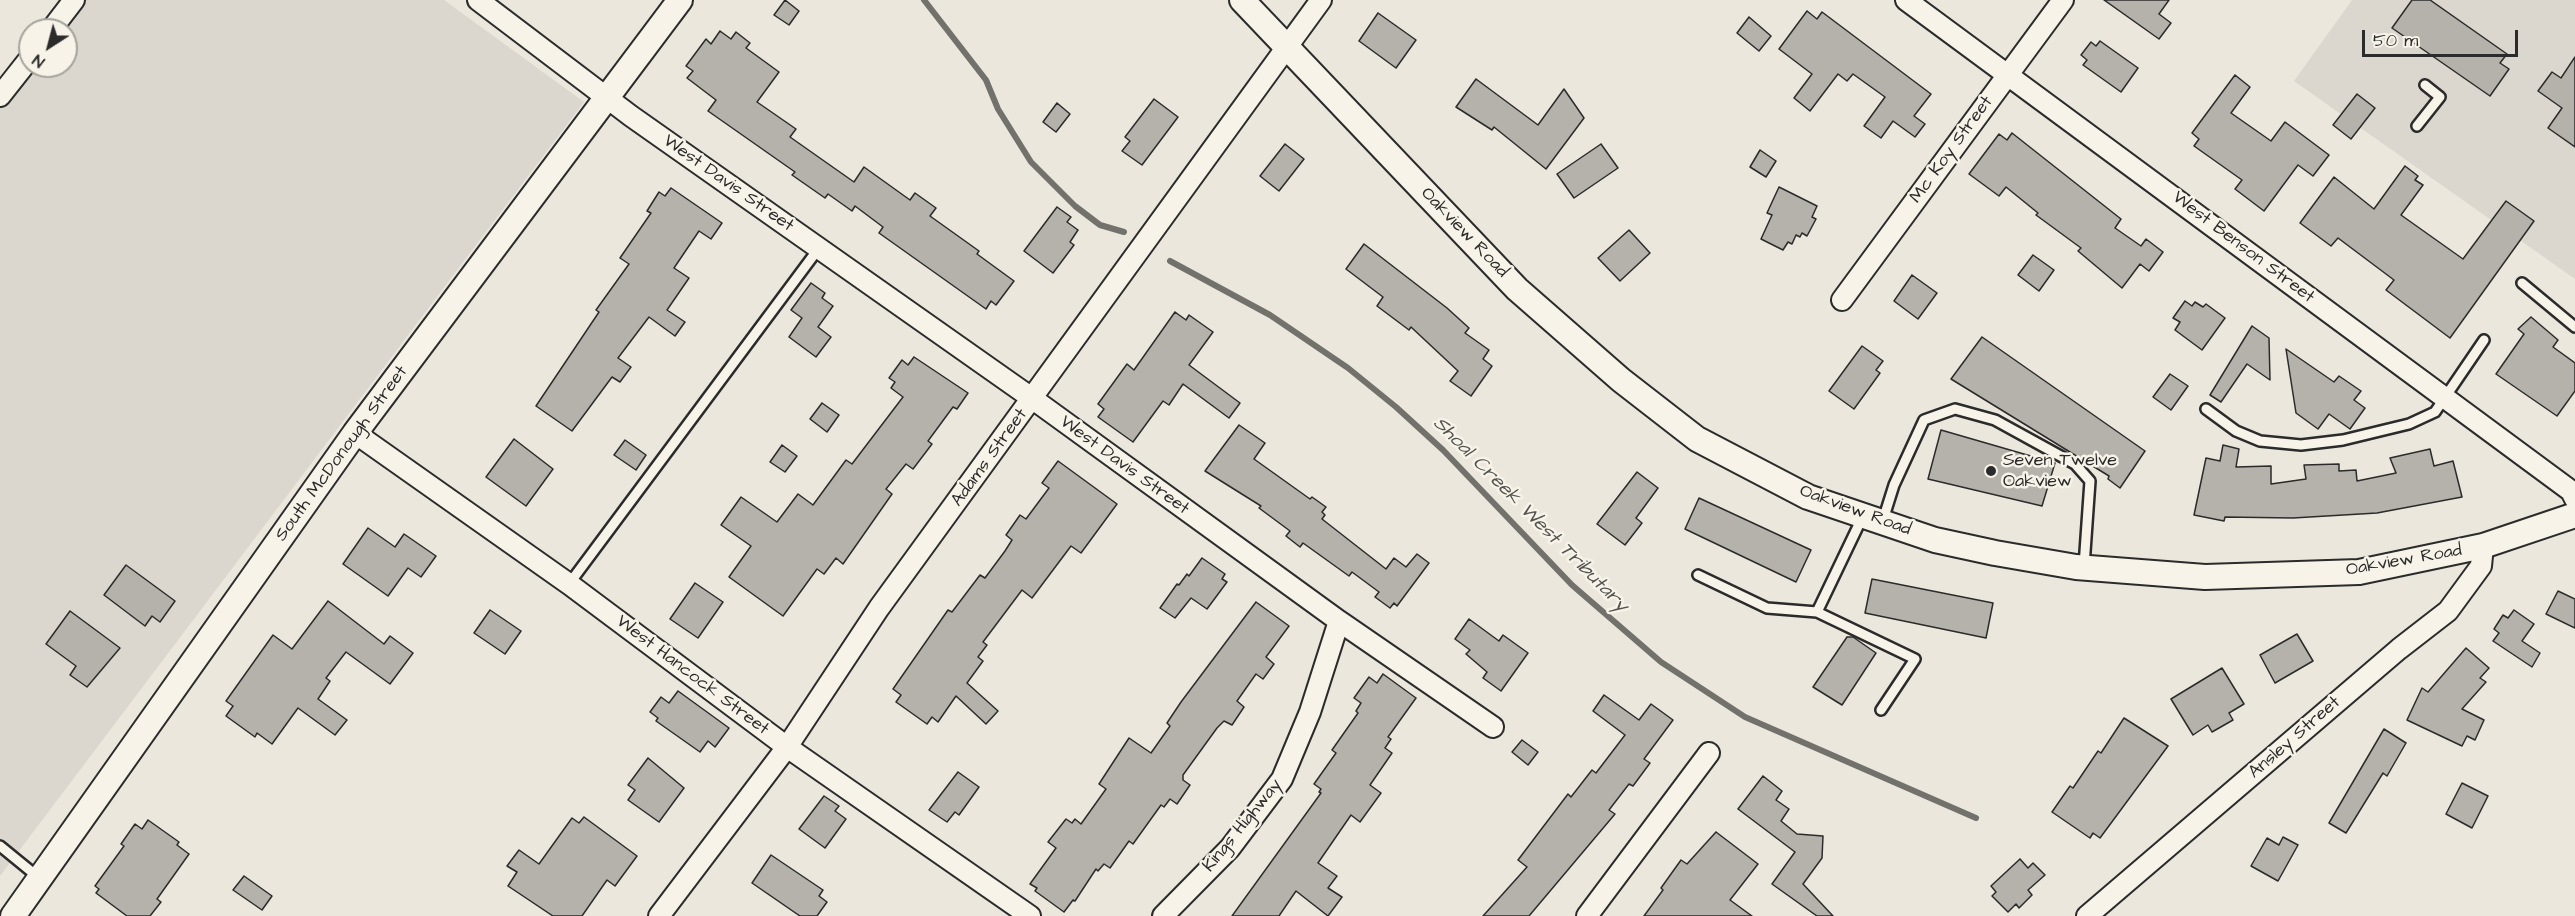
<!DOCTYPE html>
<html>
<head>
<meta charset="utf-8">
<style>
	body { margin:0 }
	#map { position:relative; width:2575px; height:916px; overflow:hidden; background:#ebe7dd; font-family:"Architects Daughter",sans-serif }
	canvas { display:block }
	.north { position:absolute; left:18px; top:18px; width:60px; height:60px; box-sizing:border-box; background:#f7f3e8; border:2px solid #a5a39c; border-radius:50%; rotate:216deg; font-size:16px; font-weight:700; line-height:24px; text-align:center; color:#2b2b2b }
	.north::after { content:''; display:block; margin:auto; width:21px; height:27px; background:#2b2b2b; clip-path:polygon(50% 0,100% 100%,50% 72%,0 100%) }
	.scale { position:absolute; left:2362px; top:30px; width:156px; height:27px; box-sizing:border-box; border:3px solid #2b2b2b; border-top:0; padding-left:8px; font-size:18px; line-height:21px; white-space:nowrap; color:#2b2b2b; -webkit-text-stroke:4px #f7f3e8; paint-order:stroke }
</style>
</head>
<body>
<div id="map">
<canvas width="2575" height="916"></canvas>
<div class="north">N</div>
<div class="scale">50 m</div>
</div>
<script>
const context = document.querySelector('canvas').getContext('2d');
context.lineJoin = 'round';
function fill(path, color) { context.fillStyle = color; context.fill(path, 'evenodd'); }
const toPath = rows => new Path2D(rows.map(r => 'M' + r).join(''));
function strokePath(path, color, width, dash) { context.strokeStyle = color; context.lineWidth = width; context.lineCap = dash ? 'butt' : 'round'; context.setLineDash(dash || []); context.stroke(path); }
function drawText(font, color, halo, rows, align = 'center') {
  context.font = font + ' "Architects Daughter",sans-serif'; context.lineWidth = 5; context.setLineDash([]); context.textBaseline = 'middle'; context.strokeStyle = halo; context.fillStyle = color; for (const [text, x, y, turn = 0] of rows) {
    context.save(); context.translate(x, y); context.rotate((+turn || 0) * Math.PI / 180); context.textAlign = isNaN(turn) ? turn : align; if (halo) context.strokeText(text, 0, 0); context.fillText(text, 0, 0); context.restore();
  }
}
fill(toPath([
	[78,0,444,0,584,102,0,876,0,93,30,66,66,66,66,30,53,30],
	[2352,0,2575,0,2575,279,2294,81]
]), '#dbd7ce');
strokePath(toPath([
	[924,0,986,80,998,109,1031,162,1075,206,1100,225,1124,232],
	[1170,261,1270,315,1348,368,1396,407,1443,450,1572,585,1661,662,1745,717,1976,818]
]), '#72716c', 6);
const building = toPath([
	[785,0,799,11,789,25,774,15,785,0],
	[2104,0,2169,0,2159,14,2171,23,2159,39,2104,0],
	[2412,0,2430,0,2507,54,2500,63,2509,69,2490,96,2392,28,2412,0],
	[1807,11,1817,19,1822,12,1931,94,1914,116,1925,124,1915,137,1893,121,1881,138,1864,126,1885,97,1853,74,1847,81,1838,74,1810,111,1794,98,1812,74,1779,49,1807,11],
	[1378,13,1416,40,1396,68,1359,41,1378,13],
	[1749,17,1771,36,1759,51,1737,33,1749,17],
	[720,31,731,39,736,32,750,43,746,48,779,72,757,102,796,129,790,137,854,182,864,167,910,200,915,193,936,208,930,216,979,251,977,254,1014,281,996,305,991,301,986,309,879,233,883,227,855,206,852,211,828,194,825,198,792,175,795,172,708,111,716,100,687,78,693,71,686,66,706,39,711,44,720,31],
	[2100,41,2138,68,2121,92,2083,65,2087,60,2081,55,2091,42,2096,46,2100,41],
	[2575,57,2575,147,2548,128,2562,108,2538,91,2552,72,2561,78,2575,57],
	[2235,75,2250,87,2231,113,2271,141,2285,122,2329,155,2313,176,2298,165,2264,211,2235,189,2242,180,2194,146,2199,139,2192,133,2235,75],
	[1476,79,1538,125,1564,89,1584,118,1546,169,1494,127,1492,130,1456,107,1476,79],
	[2357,94,2375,108,2351,139,2333,125,2357,94],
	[1154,99,1178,117,1142,165,1122,151,1130,141,1125,137,1154,99],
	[1057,103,1070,114,1056,132,1043,122,1057,103],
	[2012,133,2121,219,2115,228,2141,246,2146,239,2163,252,2149,271,2140,264,2122,288,2078,251,2081,248,2036,215,2038,213,2006,187,1999,196,1969,174,1999,134,2007,140,2012,133],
	[1285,144,1304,159,1279,191,1260,176,1285,144],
	[1601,144,1618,168,1574,198,1557,174,1601,144],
	[1760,150,1776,161,1766,177,1750,167,1760,150],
	[2405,166,2418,176,2415,180,2423,185,2401,215,2463,259,2506,201,2534,221,2450,338,2386,290,2394,280,2338,238,2331,246,2300,223,2334,177,2374,209,2405,166],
	[1779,187,1817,206,1812,217,1816,219,1807,236,1802,233,1800,237,1796,235,1792,244,1788,242,1783,250,1761,239,1772,215,1767,213,1779,187],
	[671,188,722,223,711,239,699,231,674,268,689,278,667,310,685,322,675,336,649,317,618,358,631,367,620,382,612,377,572,431,536,406,599,312,596,310,629,264,620,258,651,213,647,211,659,192,665,196,671,188],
	[1057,207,1071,217,1067,222,1078,230,1070,242,1074,245,1053,273,1024,251,1057,207],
	[1629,230,1650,253,1620,281,1598,258,1629,230],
	[1364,244,1447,308,1469,328,1465,333,1489,350,1483,359,1492,366,1471,396,1450,381,1458,371,1411,327,1409,330,1377,306,1383,297,1346,269,1364,244],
	[2033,255,2054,270,2039,291,2018,275,2033,255],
	[1912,275,1937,293,1918,319,1894,301,1912,275],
	[811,283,825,293,822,298,833,306,818,327,831,337,816,357,789,337,802,318,791,310,811,283],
	[2185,301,2192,306,2195,302,2203,307,2206,304,2225,318,2202,350,2175,330,2180,322,2173,318,2185,301],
	[1175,312,1186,320,1189,315,1213,332,1189,365,1240,403,1229,418,1183,384,1169,405,1163,401,1133,442,1098,417,1104,409,1098,404,1127,364,1134,370,1175,312],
	[2531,317,2558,340,2553,347,2575,363,2575,391,2557,416,2496,374,2524,334,2518,329,2531,317],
	[2252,326,2269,338,2270,380,2247,364,2221,402,2210,395,2252,326],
	[1982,337,2145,451,2120,488,2108,479,2109,476,1951,379,1982,337],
	[1862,346,1883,361,1876,370,1880,373,1854,409,1829,391,1862,346],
	[2286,349,2334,382,2339,376,2361,391,2354,400,2365,408,2350,429,2329,414,2318,429,2296,413,2286,349],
	[914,357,968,393,957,409,953,407,928,441,932,444,913,469,906,464,886,489,892,494,843,564,836,558,824,574,817,569,783,616,729,577,751,546,721,525,741,497,777,522,798,494,813,505,846,460,852,464,903,397,891,388,895,382,889,378,902,360,908,365,914,357],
	[2170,374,2188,386,2171,410,2153,397,2170,374],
	[822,403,839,415,827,432,810,419,822,403],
	[1239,425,1265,443,1254,459,1310,499,1312,497,1326,507,1322,512,1325,515,1322,519,1386,569,1394,558,1406,567,1417,554,1429,563,1397,606,1394,603,1390,608,1375,597,1379,592,1352,572,1349,576,1303,543,1300,547,1286,536,1290,531,1259,508,1261,506,1205,471,1239,425],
	[1941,430,2055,463,2042,506,1928,479,1941,430],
	[514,439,553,469,526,506,486,477,514,439],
	[625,440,646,455,636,470,614,455,625,440],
	[782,445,797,456,785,472,770,462,782,445],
	[2223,445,2239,449,2236,467,2271,466,2271,484,2306,479,2304,465,2339,464,2339,471,2356,470,2357,481,2396,473,2390,458,2430,449,2434,466,2453,461,2462,497,2377,513,2293,518,2225,517,2224,521,2194,515,2206,458,2220,461,2223,445],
	[1058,461,1117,504,1081,553,1071,546,1032,598,1022,590,983,642,987,645,978,657,983,661,967,683,998,711,986,724,956,696,938,722,932,717,927,724,896,702,901,695,893,689,948,610,952,612,980,575,985,578,1005,551,1012,540,1006,535,1020,515,1026,519,1049,488,1042,483,1058,461],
	[1637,472,1658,488,1636,518,1642,523,1625,545,1597,524,1637,472],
	[1699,498,1811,550,1796,582,1685,529,1699,498],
	[368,528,395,547,404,534,436,556,421,577,408,568,388,596,343,564,368,528],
	[1202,558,1225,574,1222,579,1227,582,1207,609,1191,598,1175,618,1160,608,1177,584,1179,585,1187,574,1189,576,1202,558],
	[126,565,175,601,160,622,152,616,145,626,104,595,126,565],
	[1872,579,1993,603,1986,638,1865,613,1872,579],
	[695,583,723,602,698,638,670,619,695,583],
	[2558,591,2575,599,2575,628,2546,614,2558,591],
	[328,601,384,644,390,636,413,653,390,684,346,652,326,678,330,681,318,699,347,720,335,735,298,708,272,744,257,733,255,737,226,716,233,706,226,701,273,635,292,649,328,601],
	[1256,602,1289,626,1266,657,1274,664,1263,679,1256,674,1237,701,1244,707,1232,725,1224,721,1217,728,1183,775,1183,780,1190,785,1177,804,1170,799,1164,807,1161,805,1133,844,1129,841,1110,868,1104,864,1098,871,1096,869,1075,901,1073,900,1064,912,1035,891,1037,888,1030,884,1056,848,1048,842,1066,819,1072,823,1075,819,1081,824,1106,789,1099,784,1129,738,1151,753,1170,726,1167,723,1181,702,1256,602],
	[490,610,521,631,505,654,474,633,490,610],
	[2514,610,2534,624,2522,641,2540,653,2532,667,2493,641,2499,633,2494,629,2503,615,2508,618,2514,610],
	[70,611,120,648,87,687,70,675,76,666,46,644,70,611],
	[1469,619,1499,641,1503,635,1528,653,1501,691,1483,678,1487,672,1466,654,1470,650,1455,639,1469,619],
	[2297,634,2313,661,2275,683,2260,655,2297,634],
	[1847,637,1853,637,1876,653,1842,705,1813,687,1847,637],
	[2466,648,2489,668,2480,678,2486,682,2462,709,2484,720,2475,740,2467,736,2462,746,2407,720,2422,688,2428,692,2466,648],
	[2222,668,2244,704,2229,713,2233,720,2212,732,2208,725,2193,735,2171,699,2222,668],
	[1383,674,1416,698,1388,737,1391,739,1385,748,1392,753,1370,785,1381,793,1360,822,1351,815,1318,863,1337,876,1328,888,1342,897,1328,916,1296,891,1279,916,1232,916,1321,793,1319,792,1321,789,1314,784,1336,753,1332,750,1358,713,1356,711,1361,703,1354,698,1369,677,1377,683,1383,674],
	[678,691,729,728,715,747,708,741,700,752,656,721,658,718,650,712,661,697,669,703,678,691],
	[1604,695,1639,720,1651,704,1673,720,1644,759,1650,763,1633,786,1629,784,1609,810,1615,814,1529,916,1483,916,1527,867,1518,860,1568,794,1571,797,1592,770,1596,773,1625,735,1593,711,1604,695],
	[2124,718,2168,746,2100,838,2093,833,2090,838,2052,812,2070,786,2073,788,2098,751,2101,753,2124,718],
	[2384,729,2406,743,2387,776,2383,773,2346,833,2329,823,2384,729],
	[1522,740,1538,752,1528,765,1512,752,1522,740],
	[648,758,684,788,659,822,628,800,635,790,628,785,648,758],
	[958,772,979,787,959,815,955,812,947,822,929,810,958,772],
	[1763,776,1782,791,1776,800,1789,809,1781,821,1797,834,1823,836,1822,858,1803,884,1833,916,1817,916,1772,884,1795,852,1738,809,1763,776],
	[2462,783,2488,796,2472,828,2446,814,2462,783],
	[824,796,839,806,835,811,846,819,825,848,799,829,824,796],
	[584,817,637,856,615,886,607,880,582,916,553,916,508,886,517,872,507,866,519,850,539,864,572,818,579,823,584,817],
	[148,820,179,842,177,845,189,854,157,899,161,902,150,916,127,916,96,893,99,889,95,886,124,846,121,844,135,824,142,829,148,820],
	[1716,832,1758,864,1730,900,1752,916,1644,916,1663,890,1661,888,1681,860,1687,864,1716,832],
	[2283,837,2298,845,2278,881,2251,866,2267,838,2279,845,2283,837],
	[771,855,823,890,819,896,827,902,817,916,800,916,752,883,771,855],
	[2020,859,2028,868,2033,863,2045,875,2028,890,2032,895,2019,908,2016,904,2008,912,1992,896,1996,892,1991,886,2020,859],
	[244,876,272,896,262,910,233,890,244,876]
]);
fill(building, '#b5b2ab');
strokePath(building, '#2b2b2b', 1.5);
const service = toPath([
	[2417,126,2440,97,2425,85],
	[2522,283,2575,327],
	[2206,409,2236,431,2260,441,2301,445,2343,440,2409,424,2435,412,2484,340],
	[1863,516,1817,612,1915,659,1881,710],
	[1883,520,1894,485,1924,420,1955,409,1995,420,2075,464,2090,481,2084,566],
	[1698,575,1767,608,1817,612],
	[569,584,819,248],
	[0,846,38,877]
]);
const minor = toPath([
	[478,0,631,116,1033,399,1339,621,1493,727],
	[1906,0,2571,491,2575,499],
	[51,30,74,0],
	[0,96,30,58],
	[1842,300,2063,0],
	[355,433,569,584,787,747,1030,916],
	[659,916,787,747,879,608,1321,0],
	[1163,916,1230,848,1282,779,1310,712,1339,621],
	[1587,916,1709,753],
	[2087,916,2399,649,2448,611,2481,566,2483,546]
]);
const tertiary = toPath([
	[1242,0,1517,289,1621,380,1697,439,1808,497,1935,540,1995,553,2076,567,2205,577,2359,572,2483,546,2575,515],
	[13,916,355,433,680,0]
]);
strokePath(service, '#2b2b2b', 14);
strokePath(minor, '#2b2b2b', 24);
strokePath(tertiary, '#2b2b2b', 28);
strokePath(service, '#f7f3e8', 9);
strokePath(minor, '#f7f3e8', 20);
strokePath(tertiary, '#f7f3e8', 24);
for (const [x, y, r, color] of [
	[1991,471,6,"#2b2b2b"]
]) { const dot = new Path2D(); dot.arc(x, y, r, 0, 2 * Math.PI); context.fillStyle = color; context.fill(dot); strokePath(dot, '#f7f3e8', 2); }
drawText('18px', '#2b2b2b', '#f7f3e8', [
	["Mc Koy Street",1952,150,-54],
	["West Davis Street",728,184,35],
	["Oakview Road",1464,233,46],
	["West Benson Street",2243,248,37],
	["South McDonough Street",342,454,-54],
	["Adams Street",990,458,-54],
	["West Davis Street",1124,466,36],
	["Oakview Road",1855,511,20],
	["Oakview Road",2404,561,-10],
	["West Hancock Street",692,676,37],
	["Ansley Street",2295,738,-41],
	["Kings Highway",1243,826,-51]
]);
drawText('18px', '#2b2b2b', '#f7f3e8', [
	["Seven Twelve",2003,461],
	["Oakview",2003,482]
], 'left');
drawText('italic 20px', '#555451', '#f7f3e8', [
	["Shoal Creek West Tributary",1530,515,45]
]);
</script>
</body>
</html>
